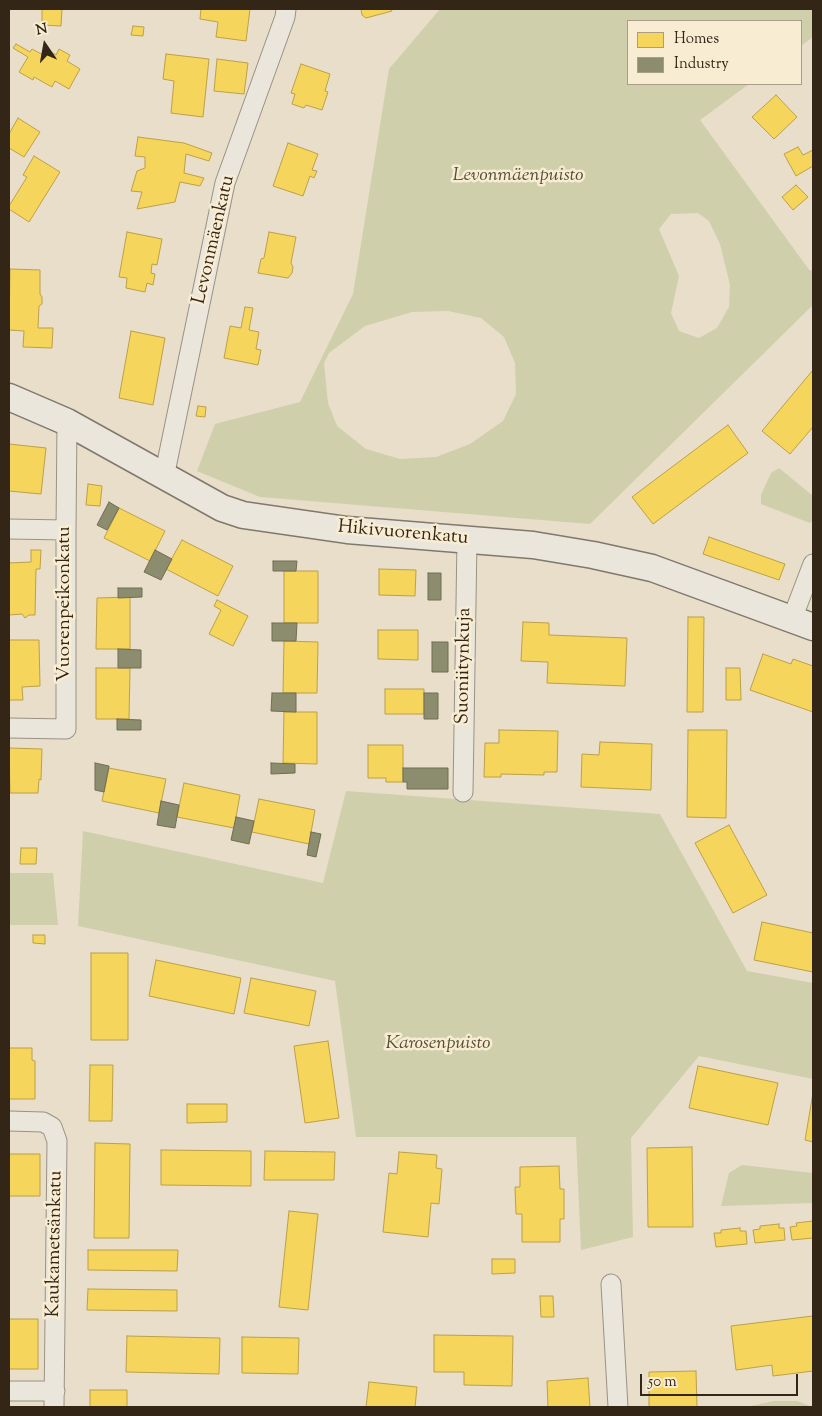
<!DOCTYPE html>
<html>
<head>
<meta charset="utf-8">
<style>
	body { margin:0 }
	#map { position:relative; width:822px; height:1416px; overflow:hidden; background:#e8dec9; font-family:"Sorts Mill Goudy",serif }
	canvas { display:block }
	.frame { position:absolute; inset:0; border:10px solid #332617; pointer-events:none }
	.legend { position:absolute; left:627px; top:20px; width:175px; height:65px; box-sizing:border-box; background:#f8ecd3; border:1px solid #a99d88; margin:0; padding:6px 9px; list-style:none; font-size:15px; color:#332617 }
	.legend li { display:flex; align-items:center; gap:10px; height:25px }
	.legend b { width:25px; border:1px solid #a99d88 }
	.north { position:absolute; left:20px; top:20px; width:50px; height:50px; -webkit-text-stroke:4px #f8ecd3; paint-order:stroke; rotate:348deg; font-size:14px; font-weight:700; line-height:20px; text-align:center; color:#332617 }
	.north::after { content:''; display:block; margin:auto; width:18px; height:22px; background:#332617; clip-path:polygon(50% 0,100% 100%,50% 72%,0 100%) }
	.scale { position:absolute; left:640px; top:1374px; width:158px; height:22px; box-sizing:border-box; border:2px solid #332617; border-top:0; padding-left:6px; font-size:15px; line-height:18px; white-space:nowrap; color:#332617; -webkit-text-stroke:4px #f8ecd3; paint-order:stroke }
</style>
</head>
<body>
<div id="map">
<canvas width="822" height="1416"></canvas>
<div class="frame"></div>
<ul class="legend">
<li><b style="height:14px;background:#f6d55c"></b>Homes</li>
<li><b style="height:14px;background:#8c8c6e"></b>Industry</li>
</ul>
<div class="north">N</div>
<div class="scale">50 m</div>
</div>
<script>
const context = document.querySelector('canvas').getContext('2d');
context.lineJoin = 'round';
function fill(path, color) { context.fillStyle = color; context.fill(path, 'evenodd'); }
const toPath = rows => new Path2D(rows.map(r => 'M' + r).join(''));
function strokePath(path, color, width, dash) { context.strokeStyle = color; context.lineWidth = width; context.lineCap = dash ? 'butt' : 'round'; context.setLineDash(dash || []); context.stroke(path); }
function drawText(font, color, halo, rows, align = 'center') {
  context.font = font + ' "Sorts Mill Goudy",serif'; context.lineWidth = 5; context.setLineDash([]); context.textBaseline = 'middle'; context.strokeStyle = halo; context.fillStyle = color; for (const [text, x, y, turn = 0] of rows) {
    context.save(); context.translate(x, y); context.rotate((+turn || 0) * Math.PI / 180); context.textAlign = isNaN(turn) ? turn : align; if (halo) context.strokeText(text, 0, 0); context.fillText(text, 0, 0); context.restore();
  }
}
fill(toPath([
	[440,9,813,9,813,37,801,46,801,21,628,21,628,84,749,84,700,120,810,271,813,269,813,305,590,524,260,497,197,471,215,424,300,402,353,294,389,69],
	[698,213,709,221,720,244,730,285,729,307,717,328,699,338,679,331,671,313,679,276,659,229,671,214],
	[448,311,481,318,504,337,515,363,516,394,503,421,470,444,436,457,400,459,366,449,337,426,328,403,324,363,329,353,365,326,412,312],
	[779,468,813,496,813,520,810,523,761,504,761,495,771,473],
	[346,791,660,814,747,971,813,983,813,1079,699,1056,631,1138,633,1237,581,1250,576,1137,356,1137,335,981,78,926,83,831,323,883],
	[9,873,53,873,58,925,9,925],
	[742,1165,813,1173,813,1203,721,1206,729,1173],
	[774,1401,797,1401,813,1407,746,1407]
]), '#cfd0ab');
const homes = toPath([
	[42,9,62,9,61,26,42,25,42,9],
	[201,9,250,9,246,41,216,37,218,22,200,19,201,9],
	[361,9,391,9,392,11,366,18,362,15,361,9],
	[133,26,144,27,143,36,131,35,133,26],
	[16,44,30,52,32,49,45,56,48,50,56,55,59,49,70,55,67,61,80,69,69,89,55,81,52,87,34,77,33,80,19,72,28,57,13,48,16,44],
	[166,54,209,59,203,117,171,113,174,81,163,79,166,54],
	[217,59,248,63,244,94,214,91,217,59],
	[301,64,330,74,325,91,328,92,322,110,306,105,304,108,292,104,295,94,291,93,301,64],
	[776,95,797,117,774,139,752,117,776,95],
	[18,118,40,132,24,157,9,148,9,134,18,118],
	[138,137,184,143,212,153,209,161,186,154,184,173,204,178,200,186,180,182,175,202,137,209,142,192,131,191,137,171,145,168,145,157,135,156,138,137],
	[288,143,318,154,312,170,317,171,314,178,310,176,303,196,273,186,288,143],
	[798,147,803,155,813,150,813,166,796,176,784,154,798,147],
	[34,156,60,172,29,222,9,209,9,206,27,177,23,175,34,156],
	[796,185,808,197,793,210,782,197,796,185],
	[127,232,162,239,157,265,152,264,151,273,155,274,153,285,147,283,145,292,126,288,127,278,119,277,127,232],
	[269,232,296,237,291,263,293,267,292,273,288,278,258,273,261,259,264,258,269,232],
	[10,269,40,270,40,294,42,297,42,304,39,306,38,328,53,328,52,348,23,347,24,331,9,330,10,269],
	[245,307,253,308,249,330,259,332,256,349,261,350,258,365,224,358,230,326,241,328,245,307],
	[131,331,165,338,153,405,119,398,131,331],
	[813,370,813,427,790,454,762,431,813,370],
	[198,406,206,407,205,417,196,416,198,406],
	[728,425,748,453,653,524,632,497,728,425],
	[9,444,46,448,41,494,9,491,9,444],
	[88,484,102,486,100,506,86,505,88,484],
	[119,508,165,531,150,561,104,538,119,508],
	[709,537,785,564,779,580,703,554,709,537],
	[182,540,233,566,218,596,166,569,182,540],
	[31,550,41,550,40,569,36,569,35,615,29,615,25,618,22,614,9,615,9,563,31,562,31,550],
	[379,569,416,570,415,596,379,595,379,569],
	[284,571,318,571,318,623,284,623,284,571],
	[130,597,130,649,96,649,97,598,130,597],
	[217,600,248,616,233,646,209,634,221,610,214,606,217,600],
	[688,617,704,617,703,712,687,712,688,617],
	[523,622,549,623,549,635,627,638,625,686,547,683,548,662,521,661,523,622],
	[378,630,418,630,418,660,378,659,378,630],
	[9,640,39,640,40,686,22,687,23,700,9,700,9,640],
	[284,641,318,642,317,693,283,693,284,641],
	[763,654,791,664,793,659,813,666,813,712,750,690,763,654],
	[96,668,130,668,129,719,96,719,96,668],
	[726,668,740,668,741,700,726,700,726,668],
	[385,689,424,689,424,714,385,714,385,689],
	[284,712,317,712,317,764,283,763,284,712],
	[499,730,558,731,557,772,544,772,544,775,501,774,501,777,484,777,485,743,499,743,499,730],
	[688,730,727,730,726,818,687,817,688,730],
	[600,742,652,744,651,790,581,787,582,754,599,755,600,742],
	[368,745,403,745,403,782,386,782,386,778,368,778,368,745],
	[9,748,42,749,41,780,39,779,38,793,10,793,9,748],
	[109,768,166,779,159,813,102,801,109,768],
	[184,783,240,795,234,828,177,817,184,783],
	[259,799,315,810,309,844,252,832,259,799],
	[729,825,767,895,733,913,695,843,729,825],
	[21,848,37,848,36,864,20,864,21,848],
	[762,922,813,933,813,972,754,960,762,922],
	[33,935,45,935,45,944,33,943,33,935],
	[91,953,128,953,128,1040,91,1040,91,953],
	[156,960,241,978,234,1014,149,996,156,960],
	[251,978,316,991,309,1026,244,1013,251,978],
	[328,1041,339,1118,305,1123,294,1046,328,1041],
	[9,1048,32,1048,32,1060,35,1061,35,1099,9,1099,9,1048],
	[90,1065,113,1065,112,1121,89,1121,90,1065],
	[698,1066,778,1083,768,1125,689,1108,698,1066],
	[813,1093,813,1142,805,1140,813,1093],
	[187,1104,227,1104,227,1122,187,1123,187,1104],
	[95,1143,130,1144,129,1238,94,1238,95,1143],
	[692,1147,693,1227,648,1227,647,1148,692,1147],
	[161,1150,251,1151,251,1186,161,1185,161,1150],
	[265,1151,335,1152,334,1180,264,1180,265,1151],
	[399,1152,437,1155,436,1168,442,1169,439,1204,431,1203,428,1237,383,1232,389,1173,397,1174,399,1152],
	[9,1154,40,1154,40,1196,9,1196,9,1154],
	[559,1166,560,1189,564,1189,564,1219,560,1219,560,1242,522,1242,522,1214,516,1214,515,1187,520,1187,520,1167,559,1166],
	[289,1211,318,1214,308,1310,279,1307,289,1211],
	[813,1221,813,1238,792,1240,790,1227,797,1226,796,1223,813,1221],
	[779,1224,779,1228,784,1228,785,1240,755,1243,753,1230,760,1229,760,1226,779,1224],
	[740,1228,740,1231,746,1231,747,1244,716,1247,714,1233,721,1233,721,1230,740,1228],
	[88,1250,178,1250,177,1271,88,1270,88,1250],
	[492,1259,515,1259,515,1273,492,1274,492,1259],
	[88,1289,177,1290,177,1311,87,1310,88,1289],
	[540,1296,553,1296,554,1317,541,1317,540,1296],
	[813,1316,813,1371,773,1376,772,1365,736,1370,731,1326,813,1316],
	[9,1319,38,1319,38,1369,9,1369,9,1319],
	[434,1335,513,1336,512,1386,464,1385,464,1372,434,1372,434,1335],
	[127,1336,220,1338,219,1374,126,1372,127,1336],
	[242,1337,299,1338,298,1374,242,1373,242,1337],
	[696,1371,697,1407,649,1407,649,1372,696,1371],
	[588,1378,590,1407,548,1407,547,1381,588,1378],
	[369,1382,417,1387,415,1407,366,1407,369,1382],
	[90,1390,127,1390,127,1407,90,1407,90,1390]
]);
fill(homes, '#f6d55c');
strokePath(homes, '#bca047', 1);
const industry = toPath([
	[109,502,119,508,107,530,97,525,109,502],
	[155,550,172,559,161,580,144,572,155,550],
	[273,561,297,561,296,571,273,571,273,561],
	[428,573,441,573,441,600,428,600,428,573],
	[118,588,142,588,142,597,118,598,118,588],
	[272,623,297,623,296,641,272,641,272,623],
	[432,642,448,642,448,672,432,672,432,642],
	[118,649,141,650,141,668,118,668,118,649],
	[272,693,296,693,296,712,271,711,272,693],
	[424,693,438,693,438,719,424,719,424,693],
	[117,719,141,720,141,730,117,730,117,719],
	[95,763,109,766,104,792,95,790,95,763],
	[271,763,295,764,295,773,271,774,271,763],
	[403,768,448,768,448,789,407,789,407,782,403,782,403,768],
	[161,801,179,805,175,828,157,825,161,801],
	[236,817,254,821,249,844,231,840,236,817],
	[311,832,321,834,316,857,307,855,311,832]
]);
fill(industry, '#8c8c6e');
strokePath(industry, '#716d54', 1);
const street = toPath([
	[164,477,225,183,285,17,286,9],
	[9,529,66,530],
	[792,619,813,564],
	[9,728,66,729,66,530,67,422],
	[463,792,467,540],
	[9,1121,43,1122,52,1127,57,1141,54,1407],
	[611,1284,618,1407],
	[9,1391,55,1391]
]);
const secondary = toPath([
	[9,397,67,422,222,508,243,515,347,530,533,545,593,555,652,568,813,627]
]);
strokePath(street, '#999284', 21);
strokePath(secondary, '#80786c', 29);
strokePath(street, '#ebe6dc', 19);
strokePath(secondary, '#ebe6dc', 26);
drawText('italic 19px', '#554e36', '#f8ecd3', [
	["Levonmäenpuisto",518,177],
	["Karosenpuisto",438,1045]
]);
drawText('19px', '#332617', '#f8ecd3', [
	["Levonmäenkatu",215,240,-77],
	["Hikivuorenkatu",403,534,5],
	["Vuorenpeikonkatu",66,604,-90],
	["Suoniitynkuja",465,666,-89],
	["Kaukametsänkatu",56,1244,-89]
]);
</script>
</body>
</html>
